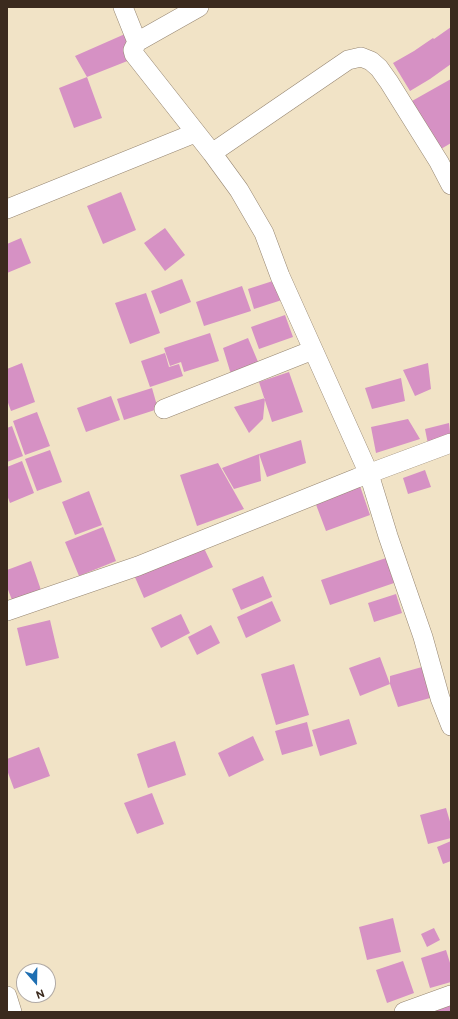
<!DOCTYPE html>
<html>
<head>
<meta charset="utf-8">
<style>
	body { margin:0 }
	#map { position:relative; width:458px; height:1019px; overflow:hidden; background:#f1e3c6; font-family:"Balsamiq Sans",sans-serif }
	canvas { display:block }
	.frame { position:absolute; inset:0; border:8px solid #3b2a1e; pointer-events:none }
	.north { position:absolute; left:16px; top:963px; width:40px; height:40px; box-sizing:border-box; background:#fff; border:1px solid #b1aaa5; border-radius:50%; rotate:160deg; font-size:11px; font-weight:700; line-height:16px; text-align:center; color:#3b2a1e }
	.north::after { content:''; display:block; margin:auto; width:14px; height:18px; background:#1f6fb2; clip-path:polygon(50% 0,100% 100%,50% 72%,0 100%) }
</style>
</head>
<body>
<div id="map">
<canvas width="458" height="1019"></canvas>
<div class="frame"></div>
<div class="north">N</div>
</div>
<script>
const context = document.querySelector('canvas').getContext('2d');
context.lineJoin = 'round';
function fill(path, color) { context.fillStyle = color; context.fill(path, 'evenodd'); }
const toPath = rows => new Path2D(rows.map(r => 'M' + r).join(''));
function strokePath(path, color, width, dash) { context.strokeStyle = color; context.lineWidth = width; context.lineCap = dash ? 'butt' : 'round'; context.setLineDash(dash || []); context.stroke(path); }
fill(toPath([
	[451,27,451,64,430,79,410,91,393,63,414,51,433,38,434,39],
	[125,34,135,58,87,77,102,118,74,128,59,88,87,77,75,56],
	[451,79,451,143,441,149,412,101],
	[121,192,136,230,103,244,87,206],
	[165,228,185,255,165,271,144,243],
	[21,238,31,263,7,273,7,244],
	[182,279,191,302,160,314,151,291],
	[279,279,285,299,254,309,248,289],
	[242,286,251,311,204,326,196,302],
	[146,293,160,333,130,344,115,303],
	[285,315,293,337,259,349,251,327],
	[210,333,219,361,184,372,181,362,170,366,164,348],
	[248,338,261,369,233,381,223,348],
	[165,353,169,367,179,364,183,376,150,387,141,361],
	[22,363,35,402,11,411,7,400,7,369],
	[428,363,431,389,415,396,403,370],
	[289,372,303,412,272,422,259,382],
	[401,378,405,401,372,409,365,388],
	[152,388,158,409,124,420,117,399],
	[111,396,120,420,86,432,77,408],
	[265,398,263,419,249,433,234,407],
	[37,412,50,446,25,455,13,421],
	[408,419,420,439,376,453,371,427],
	[449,423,451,441,429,449,425,429],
	[12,426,23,456,7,462,7,428],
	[301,440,306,463,267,477,259,454,261,481,234,489,222,468,259,454],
	[50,450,62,482,37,491,25,459],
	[22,461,34,493,10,503,7,495,7,467],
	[218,463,244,509,197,526,180,475],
	[425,470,431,487,408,494,403,478],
	[360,486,370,515,326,531,315,502],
	[89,491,102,525,75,535,62,502],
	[103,527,116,561,79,576,65,542],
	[202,544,213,567,144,598,134,575],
	[386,558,394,583,330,605,321,580],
	[31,561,41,590,12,600,7,587,7,570],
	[263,576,272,597,241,610,232,589],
	[396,594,402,613,374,622,368,603],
	[272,601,281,621,246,638,237,617],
	[181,614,190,633,161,648,151,628],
	[50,620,59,658,26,666,17,628],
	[211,625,220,643,197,655,188,637],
	[380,657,390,684,360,696,349,668],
	[294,664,309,715,276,725,261,674],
	[422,667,430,698,398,707,390,684,390,676],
	[349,719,357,744,320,756,312,730],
	[307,722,313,746,282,755,275,731],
	[253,736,264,760,229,777,218,753],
	[175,741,186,775,148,788,137,754],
	[39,747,50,776,14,789,7,770,7,759],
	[152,793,164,824,137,834,124,803],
	[446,808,451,825,451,838,428,844,420,815],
	[451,841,451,861,443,864,437,847],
	[393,918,401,952,367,960,359,927],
	[434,928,440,940,427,947,421,934],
	[446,950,451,966,451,982,430,988,421,958],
	[403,961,414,993,387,1003,376,970],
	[451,1002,451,1012,421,1012]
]), '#d691c4');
const street = toPath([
	[123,7,137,42],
	[199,7,137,42,133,50,134,54,212,153,239,190,264,233,280,276,369,474,388,536,423,637,440,698,451,726],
	[212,153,348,60,361,57,371,61,379,68,389,82,439,162,451,185],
	[7,209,195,133],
	[164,409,313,350],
	[7,611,138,566,357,478,451,443],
	[7,996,12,1012],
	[404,1012,451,995]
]);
strokePath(street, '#968672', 20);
strokePath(street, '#fff', 19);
</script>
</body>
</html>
